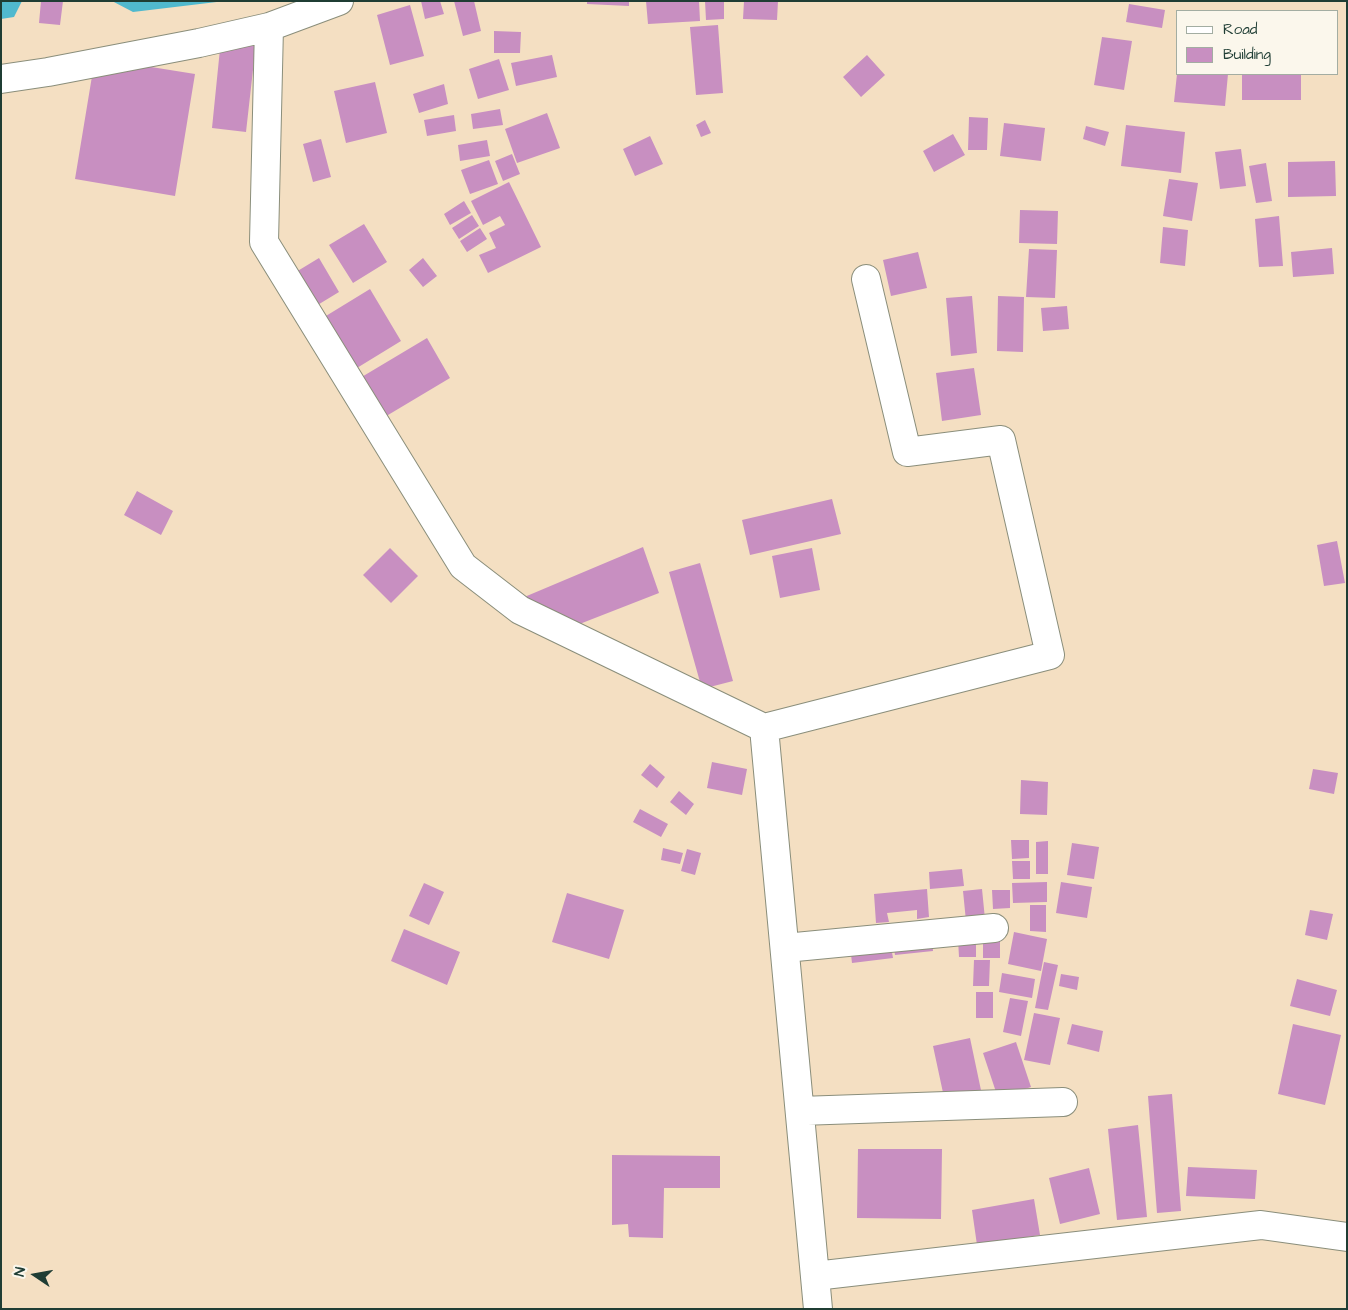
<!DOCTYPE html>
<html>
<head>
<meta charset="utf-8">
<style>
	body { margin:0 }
	#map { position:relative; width:1348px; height:1310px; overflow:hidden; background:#f4dfc2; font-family:"Architects Daughter",sans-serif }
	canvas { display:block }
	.frame { position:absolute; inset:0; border:2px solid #1f3d34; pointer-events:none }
	.legend { position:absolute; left:1176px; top:10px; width:162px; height:65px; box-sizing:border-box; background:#fbf7ec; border:1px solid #a3ada2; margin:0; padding:6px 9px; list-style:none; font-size:15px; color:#1f3d34 }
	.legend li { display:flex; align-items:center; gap:10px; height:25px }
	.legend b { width:25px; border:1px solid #a3ada2 }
	.north { position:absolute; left:10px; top:1250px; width:50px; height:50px; -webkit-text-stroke:4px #fbf7ec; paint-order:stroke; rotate:282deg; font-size:14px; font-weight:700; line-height:20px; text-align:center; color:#1f3d34 }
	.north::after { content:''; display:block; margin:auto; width:18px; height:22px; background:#1f3d34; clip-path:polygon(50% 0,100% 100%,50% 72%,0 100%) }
</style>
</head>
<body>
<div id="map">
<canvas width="1348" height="1310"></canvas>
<div class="frame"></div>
<ul class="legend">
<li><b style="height:6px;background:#fff"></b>Road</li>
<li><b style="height:14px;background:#c88fc1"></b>Building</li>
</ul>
<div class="north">N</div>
</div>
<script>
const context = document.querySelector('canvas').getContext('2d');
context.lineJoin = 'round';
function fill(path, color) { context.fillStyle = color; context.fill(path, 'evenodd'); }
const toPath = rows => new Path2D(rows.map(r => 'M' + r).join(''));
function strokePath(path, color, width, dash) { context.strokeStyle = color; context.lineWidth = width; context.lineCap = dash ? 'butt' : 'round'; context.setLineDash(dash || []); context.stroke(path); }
fill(toPath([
	[1,1,22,1,14,17,1,19],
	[112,1,225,1,133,12]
]), '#50b9ce');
fill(toPath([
	[41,1,63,1,60,25,39,23],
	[421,1,440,1,444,14,425,19],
	[454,1,474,1,481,31,463,36],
	[587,1,629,1,629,6,587,4],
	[646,1,699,1,700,21,648,24],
	[705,1,724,1,724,19,706,20],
	[744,1,778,1,777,20,743,19],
	[1129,4,1165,10,1162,28,1126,22],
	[410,5,424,56,390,65,377,15],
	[718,25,723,93,696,95,690,27],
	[494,31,521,32,520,53,494,53],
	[1102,37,1132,41,1124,90,1094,85],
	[221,39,256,43,246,132,212,128],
	[552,55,557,77,516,86,511,63],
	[867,55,885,75,861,97,843,77],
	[95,58,195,74,175,196,75,179],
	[499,59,509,90,478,99,469,69],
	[1177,74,1228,74,1225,106,1174,102],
	[1242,74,1301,74,1301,100,1242,100],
	[375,82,387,133,346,143,334,91],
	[444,84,448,104,419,113,413,94],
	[500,109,503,125,473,129,471,114],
	[547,113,560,148,517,163,505,129],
	[454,115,456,131,427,136,424,120],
	[969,117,988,118,987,150,968,150],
	[705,120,711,133,701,137,696,125],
	[1004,123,1045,128,1041,161,1000,156],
	[1126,125,1185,132,1181,173,1121,166],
	[1086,126,1109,132,1105,146,1083,139],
	[953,134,965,155,934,172,923,151],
	[650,136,663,164,635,176,623,149],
	[321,139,331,177,313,182,303,144],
	[487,140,490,156,460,161,458,145],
	[1241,149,1246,186,1220,189,1215,152],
	[512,154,520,174,503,181,495,161],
	[489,160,498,184,470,194,461,170],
	[1335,161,1336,196,1288,197,1288,162],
	[1266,163,1272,201,1256,203,1249,166],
	[1169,179,1198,183,1192,221,1163,216],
	[509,182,541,247,488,273,479,255,496,248,489,233,505,225,500,216,483,225,471,201],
	[464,201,471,213,450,225,444,214],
	[1020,210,1058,211,1057,244,1019,243],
	[472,215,479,226,459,239,452,228],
	[1279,216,1283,266,1259,267,1255,219],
	[364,224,387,262,353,283,329,245],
	[1163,227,1188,230,1185,266,1160,263],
	[480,228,487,239,467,252,460,241],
	[1332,248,1334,274,1293,277,1291,252],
	[1029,249,1057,250,1055,298,1026,297],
	[918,252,927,288,891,296,883,260],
	[319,258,339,292,311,309,291,275],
	[423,258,437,276,423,287,409,270],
	[370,289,401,341,352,371,321,319],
	[972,296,977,353,951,356,946,298],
	[998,296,1024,297,1023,352,997,351],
	[1067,306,1069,329,1043,331,1041,308],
	[427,338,450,378,383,418,360,378],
	[974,368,981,415,942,421,936,373],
	[137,491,173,511,161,535,124,515],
	[832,499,841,534,750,555,742,520],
	[1337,541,1345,583,1324,586,1317,545],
	[643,547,659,593,577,625,522,598],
	[390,548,418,576,391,603,363,575],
	[812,548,820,590,780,598,772,556],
	[700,563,733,681,702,689,669,572],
	[712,762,747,769,742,795,707,788],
	[650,764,665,777,657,788,641,775],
	[1313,769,1338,773,1334,794,1309,789],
	[1021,780,1048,782,1047,815,1020,814],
	[679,791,694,804,686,815,670,802],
	[640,809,668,824,661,837,633,822],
	[1011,840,1029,840,1029,858,1012,859],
	[1048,841,1048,874,1036,874,1036,842],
	[1072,843,1099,847,1094,879,1067,875],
	[663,848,683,853,680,864,661,860],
	[687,849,701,853,695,875,681,871],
	[1012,861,1030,861,1030,879,1013,879],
	[962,869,964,886,930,889,929,872],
	[1047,882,1047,902,1013,903,1012,883],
	[1061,882,1092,887,1087,918,1056,913],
	[424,883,444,892,429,925,409,916],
	[927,889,929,917,917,919,917,910,887,913,889,922,876,923,874,894],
	[982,889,985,919,966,921,963,891],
	[992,890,1010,890,1010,908,993,909],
	[567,893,624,910,609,959,552,942],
	[1030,905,1046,905,1046,932,1030,931],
	[1310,910,1333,914,1327,940,1305,935],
	[404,929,460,952,447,985,391,961],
	[983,932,1000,932,1000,958,983,958],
	[1014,932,1047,939,1041,971,1008,964],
	[932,937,933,951,895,955,893,941],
	[976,938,976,957,959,957,958,939],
	[890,941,893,958,852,963,850,946],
	[974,960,990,960,989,986,973,986],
	[1044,962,1058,965,1048,1010,1035,1008],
	[1002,973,1035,979,1032,998,999,992],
	[1061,974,1079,977,1077,990,1059,986],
	[1297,979,1337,990,1330,1016,1290,1006],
	[976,992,993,992,993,1018,976,1018],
	[1010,998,1028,1001,1021,1036,1003,1032],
	[1034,1013,1060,1018,1050,1065,1024,1060],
	[1072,1024,1103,1031,1099,1052,1067,1044],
	[1293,1024,1341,1035,1325,1105,1278,1094],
	[970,1038,982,1095,945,1102,933,1046],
	[1016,1042,1031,1087,998,1098,983,1053],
	[1172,1094,1181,1211,1157,1213,1148,1096],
	[1138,1125,1147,1217,1117,1220,1108,1129],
	[858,1149,942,1149,941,1219,857,1218],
	[612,1155,720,1156,720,1188,664,1188,663,1238,629,1237,628,1224,612,1225],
	[1188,1167,1257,1170,1255,1199,1186,1196],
	[1089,1168,1100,1214,1060,1224,1049,1178],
	[1034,1199,1040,1235,977,1245,972,1210]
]), '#c88fc1');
const minor = toPath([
	[269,27,264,242,463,566,520,610,764,728,818,1309],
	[1,79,48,72,199,43,269,27,339,1],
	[764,728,1050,655,1001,440,907,452,866,279],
	[785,948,994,928],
	[800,1111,1063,1102],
	[815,1276,1261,1225,1347,1237]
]);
strokePath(minor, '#8a8e7b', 30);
strokePath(minor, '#fff', 28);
</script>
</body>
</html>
